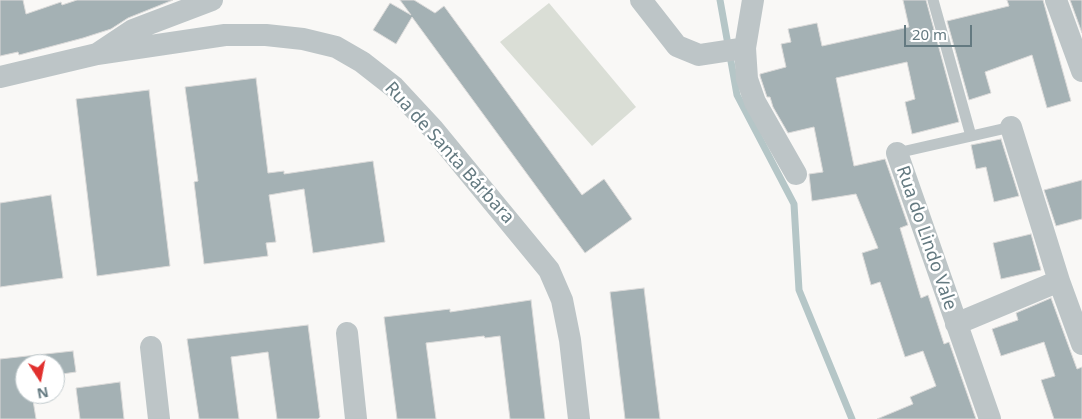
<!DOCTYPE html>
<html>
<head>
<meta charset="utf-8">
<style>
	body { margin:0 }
	#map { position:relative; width:1082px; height:419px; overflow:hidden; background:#f9f8f6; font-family:"Noto Sans",sans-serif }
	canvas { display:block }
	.north { position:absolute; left:15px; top:354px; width:50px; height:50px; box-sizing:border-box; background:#fff; border:1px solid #c1cacd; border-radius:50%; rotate:169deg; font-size:14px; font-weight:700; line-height:20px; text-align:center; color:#647a81 }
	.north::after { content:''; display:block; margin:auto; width:18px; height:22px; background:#e1302e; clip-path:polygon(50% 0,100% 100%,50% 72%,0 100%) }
	.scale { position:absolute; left:904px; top:25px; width:68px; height:22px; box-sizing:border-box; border:2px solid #647a81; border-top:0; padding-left:6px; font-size:15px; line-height:18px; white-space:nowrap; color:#647a81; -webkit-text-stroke:4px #fff; paint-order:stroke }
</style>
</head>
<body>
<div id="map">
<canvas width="1082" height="419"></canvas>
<div class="north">N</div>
<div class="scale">20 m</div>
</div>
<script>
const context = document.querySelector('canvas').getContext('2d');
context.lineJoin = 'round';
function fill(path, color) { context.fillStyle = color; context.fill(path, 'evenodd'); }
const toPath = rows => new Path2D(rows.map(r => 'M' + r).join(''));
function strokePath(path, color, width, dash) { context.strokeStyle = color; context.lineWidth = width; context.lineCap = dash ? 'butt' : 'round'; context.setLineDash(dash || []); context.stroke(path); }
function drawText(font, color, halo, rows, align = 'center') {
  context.font = font + ' "Noto Sans",sans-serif'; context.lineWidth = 5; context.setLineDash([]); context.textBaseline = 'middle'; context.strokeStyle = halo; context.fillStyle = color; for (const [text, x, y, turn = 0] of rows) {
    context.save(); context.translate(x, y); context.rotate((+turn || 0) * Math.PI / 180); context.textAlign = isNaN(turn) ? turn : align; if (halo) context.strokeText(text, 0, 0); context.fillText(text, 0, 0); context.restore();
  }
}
fill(toPath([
	[549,3,636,107,592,146,500,42]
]), '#daded6');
strokePath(toPath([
	[720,0,737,95,794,204,799,290,852,419]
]), '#b5c6c7', 7);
const building = toPath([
	[0,0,23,0,26,14,61,2,62,5,77,0,173,0,128,18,111,29,83,38,19,55,18,52,0,56,0,0],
	[400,0,414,0,435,13,444,6,582,195,604,179,632,219,585,253,412,17,396,44,373,30,390,3,411,15,400,0],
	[903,0,926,0,959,122,912,134,905,102,915,99,907,62,836,78,854,166,885,159,908,225,900,228,921,298,928,295,944,344,949,342,976,419,877,419,913,404,910,397,936,386,923,351,905,357,880,282,871,285,862,253,878,248,856,194,812,201,809,174,823,172,814,127,788,133,773,107,770,97,767,97,760,76,760,74,786,67,781,44,791,42,788,29,817,23,822,46,909,27,903,0],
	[1007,0,1043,0,1071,101,1047,108,1032,55,985,72,991,93,969,100,947,21,1009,6,1007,0],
	[1070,0,1082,0,1082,33,1070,0],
	[256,78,268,173,284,171,284,174,373,161,385,242,313,253,304,189,269,195,276,242,266,243,268,256,204,264,194,182,198,181,185,87,256,78],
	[149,90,170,266,97,276,76,99,149,90],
	[1001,139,1019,196,994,202,986,167,976,169,971,145,1001,139],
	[1082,180,1082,219,1056,226,1044,190,1082,180],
	[51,195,63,278,0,287,0,203,51,195],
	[1031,234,1041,270,1001,279,993,243,1031,234],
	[644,288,660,419,625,419,610,292,644,288],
	[1051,298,1077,369,1082,367,1082,419,1054,419,1041,380,1055,376,1044,342,1001,356,992,329,1018,320,1016,313,1051,298],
	[531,300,545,419,510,419,500,336,485,338,484,336,426,343,436,419,397,419,384,317,450,309,450,312,531,300],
	[308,325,320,417,318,419,277,419,268,352,231,357,239,419,199,419,187,339,308,325],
	[73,351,76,372,55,375,55,364,25,364,25,394,32,394,36,419,0,419,0,359,73,351],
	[120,382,124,419,80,419,76,388,120,382]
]);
fill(building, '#a4b1b4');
strokePath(building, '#dbdad9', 1);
strokePath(toPath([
	[933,0,971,136],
	[897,153,1011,127]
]), '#bdc5c7', 11);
strokePath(toPath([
	[641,0,677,46,699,55,745,48],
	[753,0,745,48,747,79,755,102,796,174],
	[1056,0,1082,71],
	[97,54,225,35,266,35,303,39,336,47,362,62,394,87,433,129,549,270,562,300,570,340,579,419],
	[0,77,97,54,133,30,212,0],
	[1011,127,1059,281,1082,344],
	[897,153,990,419],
	[956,324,1059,281],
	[347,333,356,419],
	[151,347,159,419]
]), '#bdc5c7', 22);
drawText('18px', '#647a81', '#fff', [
	["Rua de Santa Bárbara",449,153,48],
	["Rua do Lindo Vale",926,238,71]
]);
</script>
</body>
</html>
